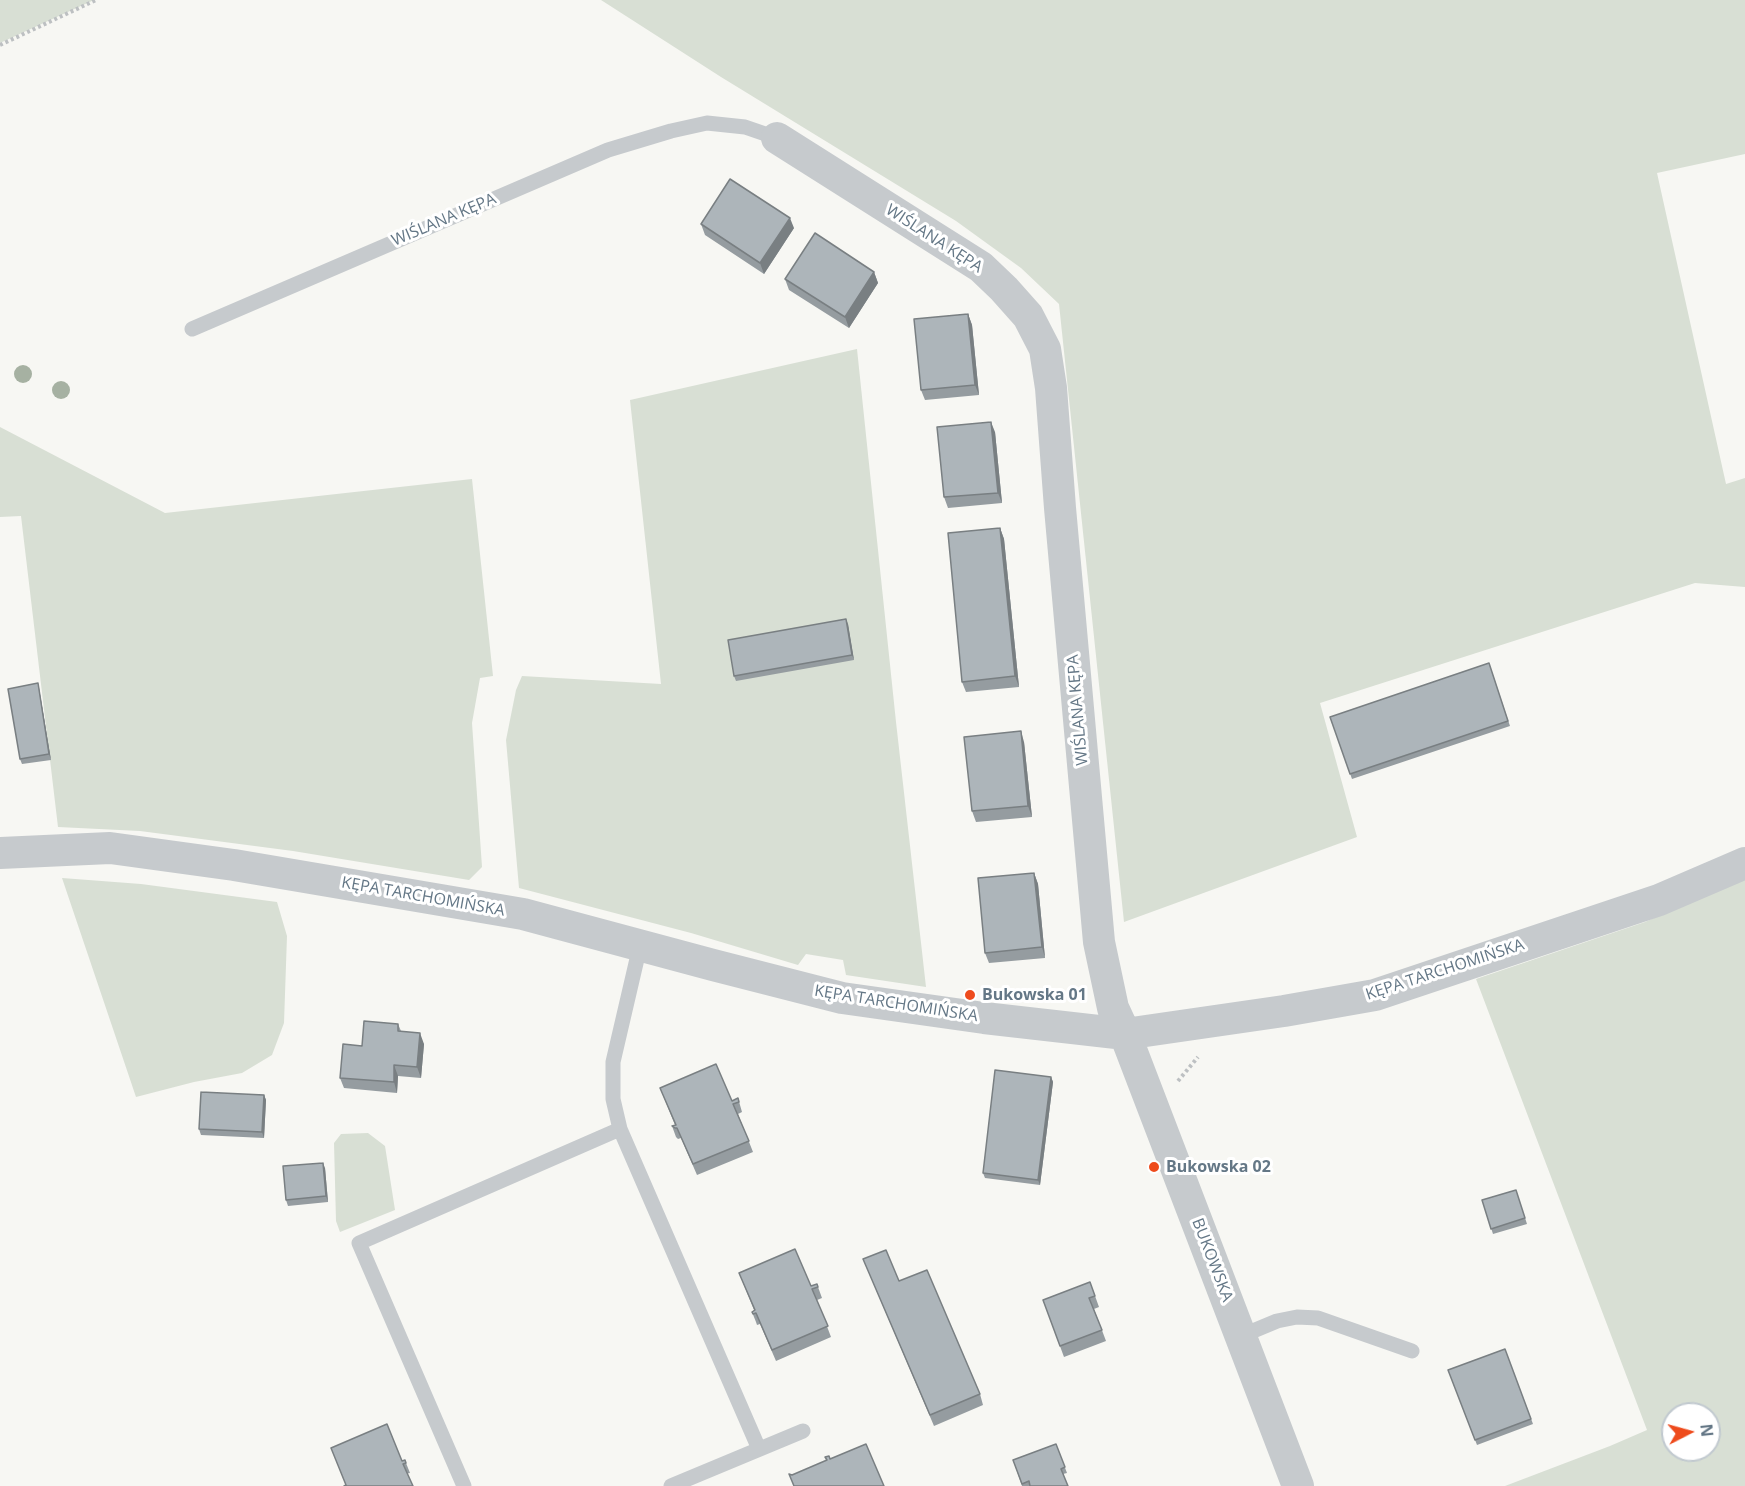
<!DOCTYPE html>
<html>
<head>
<meta charset="utf-8">
<style>
	body { margin:0 }
	#map { position:relative; width:1745px; height:1486px; overflow:hidden; background:#f7f7f3; font-family:"Open Sans",sans-serif }
	canvas { display:block }
	.north { position:absolute; left:1661px; top:1402px; width:60px; height:60px; box-sizing:border-box; background:#fff; border:2px solid #c1c9cf; border-radius:50%; rotate:84deg; font-size:16px; font-weight:700; line-height:24px; text-align:center; color:#647786 }
	.north::after { content:''; display:block; margin:auto; width:21px; height:27px; background:#ee4b1c; clip-path:polygon(50% 0,100% 100%,50% 72%,0 100%) }
</style>
</head>
<body>
<div id="map">
<canvas width="1745" height="1486"></canvas>
<div class="north">N</div>
</div>
<script>
const context = document.querySelector('canvas').getContext('2d');
context.lineJoin = 'round';
function fill(path, color) { context.fillStyle = color; context.fill(path, 'evenodd'); }
const toPath = rows => new Path2D(rows.map(r => 'M' + r).join(''));
function strokePath(path, color, width, dash) { context.strokeStyle = color; context.lineWidth = width; context.lineCap = dash ? 'butt' : 'round'; context.setLineDash(dash || []); context.stroke(path); }
function drawText(font, color, halo, rows, align = 'center') {
  context.font = font + ' "Open Sans",sans-serif'; context.lineWidth = 6; context.setLineDash([]); context.textBaseline = 'middle'; context.strokeStyle = halo; context.fillStyle = color; for (const [text, x, y, turn = 0] of rows) {
    context.save(); context.translate(x, y); context.rotate((+turn || 0) * Math.PI / 180); context.textAlign = isNaN(turn) ? turn : align; if (halo) context.strokeText(text, 0, 0); context.fillText(text, 0, 0); context.restore();
  }
}
fill(toPath([
	[0,0,94,0,0,43],
	[601,0,1745,0,1745,154,1657,173,1726,484,1745,478,1745,587,1695,583,1320,703,1357,837,1124,922,1059,304,1021,268,956,221,721,77],
	[857,349,896,722,926,987,846,975,843,960,806,954,798,965,691,933,519,888,506,740,516,690,522,676,661,684,630,400],
	[0,427,165,513,472,479,493,676,480,678,472,723,482,867,469,880,293,851,140,831,58,827,21,516,0,517],
	[1745,876,1745,1486,1505,1486,1610,1446,1647,1430,1476,979,1645,922],
	[1673,1414,1709,1414,1709,1450,1673,1450],
	[62,878,141,884,277,902,287,936,284,1023,272,1055,242,1073,194,1082,136,1097],
	[368,1133,385,1146,395,1210,340,1232,336,1221,334,1143,341,1134]
]), '#d8dfd4');
strokePath(toPath([
	[0,45,96,0],
	[1178,1081,1198,1057]
]), '#bdc0c2', 4, [3, 3]);
strokePath(toPath([
	[192,329,608,150,671,131,707,123,745,127,777,138],
	[640,946,613,1062,613,1099,620,1129,759,1449],
	[1241,1336,1277,1321,1297,1317,1318,1318,1412,1351],
	[464,1486,359,1243,620,1129],
	[671,1486,803,1431]
]), '#c6cacd', 15);
strokePath(toPath([
	[777,138,981,267,1004,289,1028,316,1045,349,1051,388,1060,508,1099,942,1113,1008,1125,1034,1298,1486],
	[0,853,110,848,234,865,523,914,713,965,842,998,984,1018,1125,1034,1284,1011,1375,995,1659,900,1745,863]
]), '#c6cacd', 32);
context.fillStyle = '#a6b1a2';
for (const [x, y] of [
	[23,374],
	[61,390]
]) { context.beginPath(); context.arc(x, y, 9, 0, 2 * Math.PI); context.fill(); }
fill(toPath([
	[701,224,794,228,764,274,705,235],
	[874,272,878,283,849,328,789,290,785,279],
	[968,314,972,325,979,395,925,400,921,390],
	[995,432,1002,503,948,508,944,497],
	[1000,528,1004,539,1019,687,966,692,962,682],
	[848,624,854,660,736,681,734,676],
	[1489,663,1510,726,1352,779,1330,717],
	[39,688,51,760,22,764,20,759],
	[1024,742,1032,817,976,822,972,811],
	[1034,873,1038,884,1045,958,989,963,985,953],
	[398,1024,401,1031,424,1044,421,1078,398,1076,397,1093,344,1088,340,1078],
	[1051,1077,1053,1082,1040,1185,985,1178,983,1173],
	[660,1088,732,1101,738,1098,742,1112,738,1114,753,1152,697,1175,681,1138,678,1139,676,1137,672,1126,675,1125],
	[264,1095,266,1100,264,1138,201,1135,199,1129],
	[325,1168,328,1202,288,1206,286,1200],
	[1516,1190,1527,1224,1493,1234,1482,1200],
	[863,1259,899,1281,980,1394,983,1405,934,1426],
	[739,1273,818,1287,822,1298,817,1300,831,1337,776,1361,760,1324,757,1325,756,1322,752,1312,754,1310],
	[1090,1282,1099,1307,1094,1309,1106,1341,1064,1357,1043,1300],
	[1505,1349,1533,1424,1477,1445,1448,1370],
	[1056,1444,1067,1473,1063,1474,1068,1486,1022,1486,1013,1460],
	[331,1448,402,1461,406,1463,410,1473,346,1485]
]), '#959ca0');
fill(toPath([
	[790,218,794,228,764,274,760,263],
	[874,272,878,283,849,328,845,317],
	[968,314,972,325,979,395,975,385],
	[991,422,995,432,1002,503,998,493],
	[1000,528,1004,539,1019,687,1015,676],
	[846,619,848,624,854,660,852,655],
	[38,683,39,688,51,760,49,754],
	[1021,731,1024,742,1032,817,1028,806],
	[1034,873,1038,884,1045,958,1042,947],
	[420,1033,424,1044,421,1078,417,1067],
	[394,1065,398,1076,397,1093,394,1082],
	[1051,1077,1053,1082,1040,1185,1038,1180],
	[264,1095,266,1100,264,1138,262,1132],
	[323,1163,325,1168,328,1202,326,1196]
]), '#797f82');
const building = toPath([
	[730,179,790,218,760,263,701,224,730,179],
	[815,233,874,272,845,317,785,279,815,233],
	[968,314,975,385,921,390,914,319,968,314],
	[991,422,998,493,944,497,937,427,991,422],
	[1000,528,1015,676,962,682,948,533,1000,528],
	[846,619,852,655,734,676,728,640,846,619],
	[1489,663,1508,721,1350,774,1330,717,1489,663],
	[38,683,49,754,20,759,8,689,38,683],
	[1021,731,1028,806,972,811,964,737,1021,731],
	[1034,873,1042,947,985,953,978,878,1034,873],
	[364,1021,398,1024,398,1031,420,1033,417,1067,394,1065,394,1082,340,1078,343,1044,362,1046,364,1021],
	[716,1064,732,1101,738,1098,739,1102,733,1104,749,1141,693,1164,677,1128,675,1128,672,1126,676,1125,660,1088,716,1064],
	[995,1070,1051,1077,1038,1180,983,1173,995,1070],
	[201,1092,264,1095,262,1132,199,1129,201,1092],
	[323,1163,326,1196,286,1200,283,1166,323,1163],
	[1516,1190,1525,1218,1491,1229,1482,1200,1516,1190],
	[795,1249,811,1286,817,1284,818,1287,812,1289,828,1326,772,1350,756,1313,753,1314,752,1312,755,1310,739,1273,795,1249],
	[886,1250,899,1281,927,1270,980,1394,930,1415,863,1259,886,1250],
	[1090,1282,1095,1296,1089,1298,1102,1330,1060,1346,1043,1300,1090,1282],
	[1505,1349,1531,1419,1475,1440,1448,1370,1505,1349],
	[387,1424,402,1461,405,1460,406,1463,403,1464,413,1486,344,1486,346,1485,331,1448,387,1424],
	[866,1444,884,1486,794,1486,789,1474,792,1475,827,1460,825,1457,829,1456,830,1459,866,1444],
	[1056,1444,1065,1467,1061,1469,1068,1486,1030,1486,1029,1481,1022,1484,1013,1460,1056,1444]
]);
fill(building, '#adb5ba');
strokePath(building, '#797f82', 1.5);
for (const [x, y, r, color] of [
	[970,995,6,"#ee4b1c"],
	[1154,1167,6,"#ee4b1c"]
]) { const dot = new Path2D(); dot.arc(x, y, r, 0, 2 * Math.PI); context.fillStyle = color; context.fill(dot); strokePath(dot, '#fff', 2); }
drawText('16px', '#647786', '#fff', [
	["WIŚLANA KĘPA",444,220,-23],
	["WIŚLANA KĘPA",934,239,33],
	["WIŚLANA KĘPA",1078,710,-95],
	["KĘPA TARCHOMIŃSKA",423,897,10],
	["KĘPA TARCHOMIŃSKA",1445,970,-18],
	["KĘPA TARCHOMIŃSKA",896,1004,9],
	["BUKOWSKA",1212,1260,69]
]);
drawText('bold 16px', '#647786', '#fff', [
	["Bukowska 01",982,995],
	["Bukowska 02",1166,1167]
], 'left');
</script>
</body>
</html>
